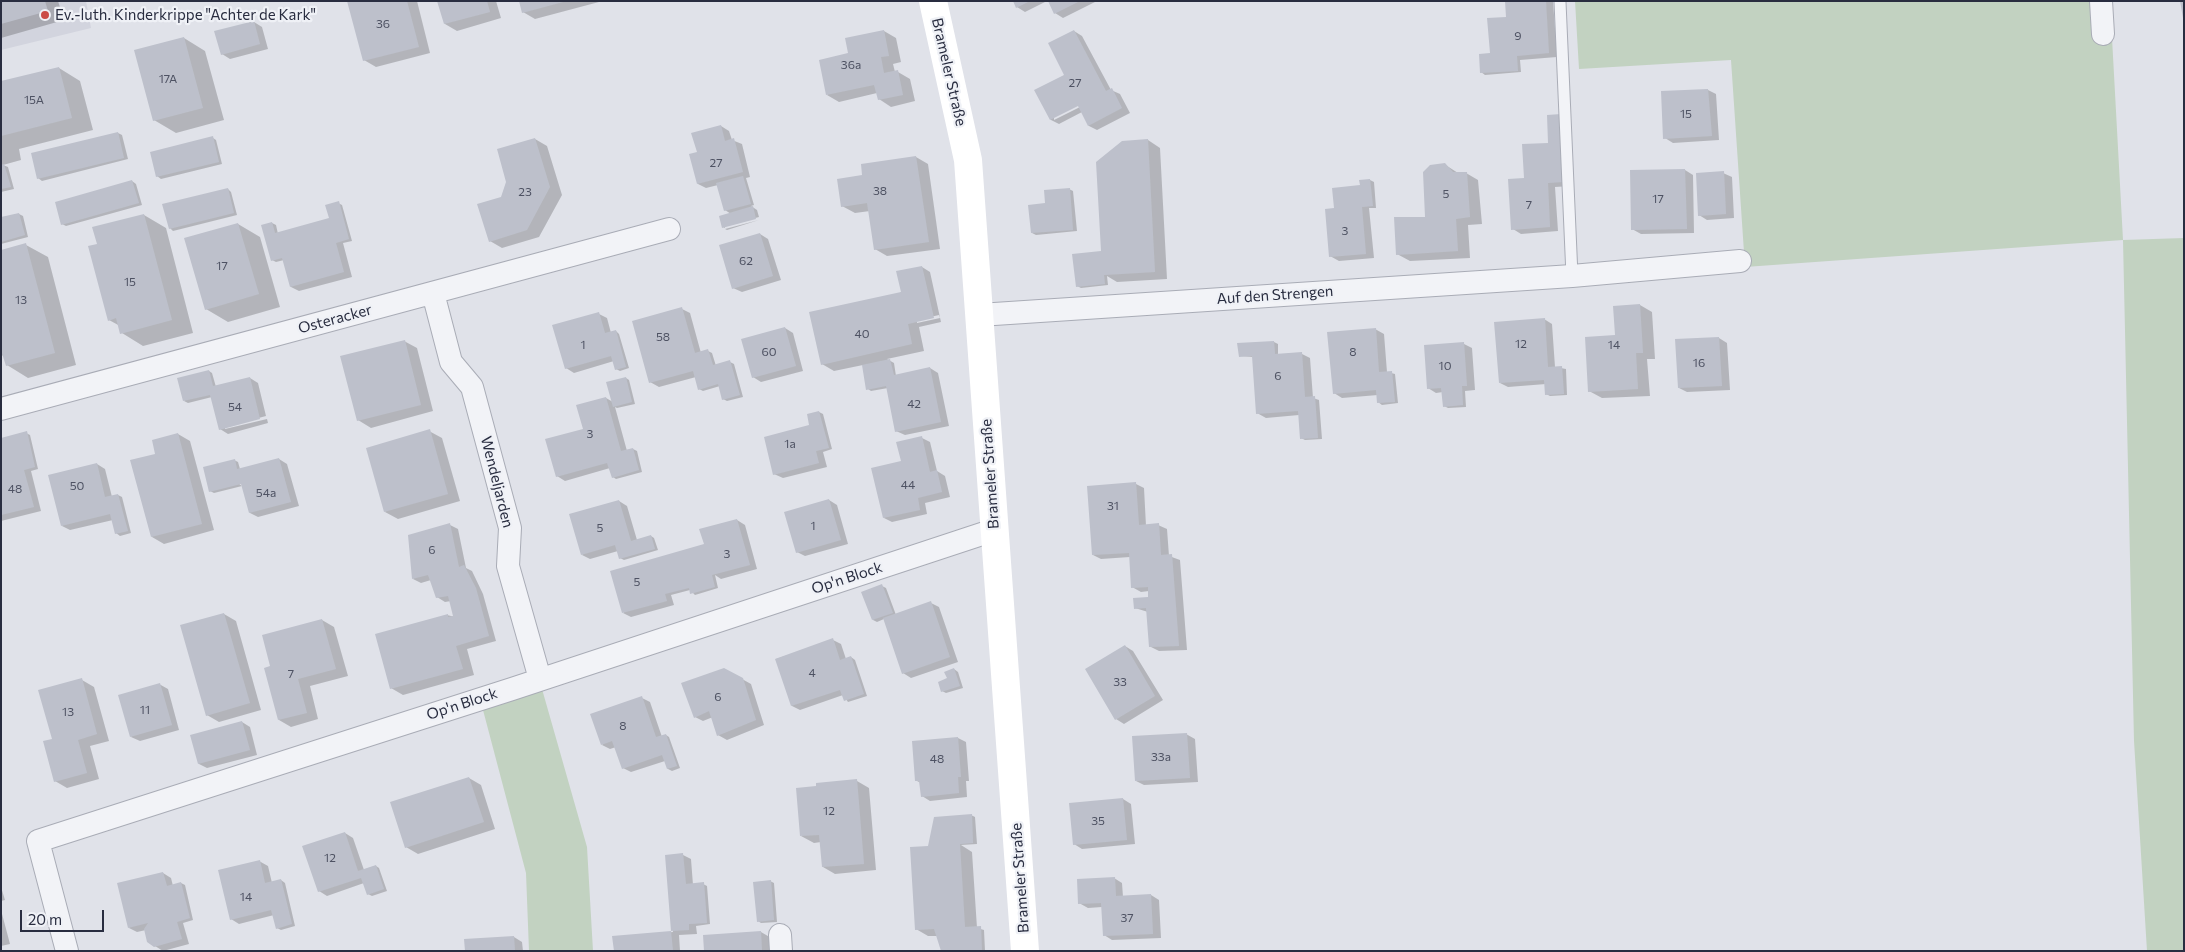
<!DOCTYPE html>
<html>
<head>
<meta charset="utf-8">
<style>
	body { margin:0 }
	#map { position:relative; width:2185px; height:952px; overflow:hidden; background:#e0e2e9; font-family:Commissioner,sans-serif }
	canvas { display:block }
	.frame { position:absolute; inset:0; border:2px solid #292d40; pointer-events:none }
	.scale { position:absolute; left:20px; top:910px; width:84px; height:22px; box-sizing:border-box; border:2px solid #292d40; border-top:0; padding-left:6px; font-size:15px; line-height:18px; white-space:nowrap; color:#292d40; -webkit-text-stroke:4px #eff1f6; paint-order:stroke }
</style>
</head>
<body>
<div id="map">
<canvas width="2185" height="952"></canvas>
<div class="frame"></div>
<div class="scale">20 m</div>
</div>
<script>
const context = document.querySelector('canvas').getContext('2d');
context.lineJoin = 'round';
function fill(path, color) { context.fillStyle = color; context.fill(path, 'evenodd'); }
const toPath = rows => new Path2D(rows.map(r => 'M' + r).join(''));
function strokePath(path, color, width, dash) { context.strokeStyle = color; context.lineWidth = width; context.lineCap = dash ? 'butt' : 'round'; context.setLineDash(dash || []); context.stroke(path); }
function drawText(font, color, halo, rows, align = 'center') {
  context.font = font + ' Commissioner,sans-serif'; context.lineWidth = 4.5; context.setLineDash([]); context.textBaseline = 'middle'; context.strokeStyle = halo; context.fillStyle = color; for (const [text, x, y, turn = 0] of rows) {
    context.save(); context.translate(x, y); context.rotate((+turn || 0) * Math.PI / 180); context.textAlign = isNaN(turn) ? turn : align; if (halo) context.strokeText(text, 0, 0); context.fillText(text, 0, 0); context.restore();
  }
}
fill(toPath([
	[1,1,86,1,91,28,1,50]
]), '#d2d4de');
fill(toPath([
	[1575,1,2110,1,2123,240,2184,238,2184,951,2147,951,2134,741,2123,240,1745,267,1731,60,1579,69],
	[542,689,587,847,593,951,529,951,526,873,483,710]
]), '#c2d2c1');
fill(toPath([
	[1,1,58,1,64,20,1,38],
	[349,1,417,1,430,53,376,67,364,60],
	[439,1,496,1,501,18,457,31,445,24],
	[520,1,599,1,599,2,535,19,523,12],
	[1014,1,1047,1,1025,12,1017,7],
	[1049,1,1097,1,1063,18,1055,13],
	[1507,1,1553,1,1557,57,1520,60,1521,72,1485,75,1481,72,1508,18],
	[254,22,262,27,268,49,230,59,222,54],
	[884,31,896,38,901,62,893,64,895,72,898,72,910,79,915,101,891,107,879,99,877,93,839,102,827,95],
	[1074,31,1082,36,1111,90,1120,94,1130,113,1097,130,1089,126,1082,112,1059,124,1051,120,1036,91,1065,75],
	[1083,102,1084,105,1054,120,1054,117],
	[184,38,205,51,224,120,176,133,154,120],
	[59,68,80,81,93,130,19,149,21,160,3,165,8,167,14,189,1,192,1,83],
	[1708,90,1716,94,1719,140,1673,143,1665,138,1662,92],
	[721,126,729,131,732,140,742,144,750,177,746,178,754,205,751,206,757,210,759,217,725,226,725,228,723,227,731,214,725,210,718,185,706,188,698,184,698,153],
	[118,133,122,135,128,159,42,181,38,178],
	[213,138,216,140,222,164,161,179,157,176],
	[535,139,547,146,562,195,539,237,502,248,490,241,502,198],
	[1148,140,1160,148,1167,279,1117,282,1107,276,1108,285,1081,288,1077,286,1101,252,1122,142],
	[1524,145,1571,186,1555,187,1558,231,1521,234,1513,229,1525,179],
	[916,157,928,164,940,249,887,256,875,249,870,211,855,213,842,206,864,176],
	[1444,164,1458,173,1466,173,1478,180,1482,224,1468,225,1470,258,1410,261,1397,254,1426,218],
	[1685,170,1693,175,1694,233,1641,234,1632,229],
	[1723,173,1732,177,1734,218,1707,220,1699,215],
	[1370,180,1374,182,1376,208,1369,208,1374,258,1339,261,1330,256,1335,209,1361,187,1361,181],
	[132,181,136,184,142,205,66,226,62,224],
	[228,189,231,192,237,215,173,231,170,228],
	[1069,189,1073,191,1077,231,1036,235,1032,233,1046,204],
	[338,203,342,205,352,241,343,243,352,277,299,291,291,287,284,260,276,262,272,260,272,223,276,225,278,234,331,219],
	[19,214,23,216,28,237,1,244,1,219],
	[144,215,166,228,193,333,143,346,122,333,120,326,109,320,98,245],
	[759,220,727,230,725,229],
	[238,224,260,237,280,307,228,322,206,309],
	[760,234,768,239,781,280,742,292,733,288],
	[26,245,48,257,76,365,28,378,7,365,4,356,1,355,1,251],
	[922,267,930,272,941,322,919,327,924,351,887,359,894,363,896,376,930,368,938,373,949,426,905,435,896,431,888,388,871,391,868,389,863,365,834,371,822,364,900,293],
	[939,315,940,318,917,323,917,320],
	[1640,305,1652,312,1655,359,1647,359,1650,396,1602,398,1589,391,1616,337],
	[682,309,690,313,701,353,708,351,712,353,716,366,730,362,734,364,743,397,727,401,723,399,720,386,703,391,699,389,696,377,659,387,650,382],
	[599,314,607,318,611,333,616,331,619,334,629,368,620,371,616,369,614,361,574,373,566,368],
	[1544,319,1552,324,1555,367,1566,369,1567,395,1550,396,1546,394,1546,384,1508,387,1500,383],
	[785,328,793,333,803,371,761,382,753,377],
	[1375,329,1384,334,1387,372,1395,374,1398,403,1382,405,1378,402,1378,395,1342,398,1334,393],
	[1719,338,1727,343,1730,390,1687,392,1679,388],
	[404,341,417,348,433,411,371,428,358,420],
	[1274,342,1278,344,1278,355,1302,354,1310,358,1313,398,1319,400,1322,439,1305,440,1301,438,1299,415,1266,418,1257,413,1253,357,1240,356],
	[1464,344,1472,348,1475,390,1465,391,1466,407,1448,408,1444,406,1443,392,1436,393,1428,388],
	[209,371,212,373,216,387,250,378,258,383,266,416,225,427,225,429,267,419,268,423,228,434,220,429,212,397,188,403,184,401],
	[626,378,629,380,635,404,617,408,615,407,627,451,633,449,637,451,642,472,616,479,613,477,610,468,565,481,557,476,606,398,613,402],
	[819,412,823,414,832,449,823,452,827,467,783,478,774,474],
	[429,431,442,438,460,501,398,519,385,512],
	[26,433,30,435,38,469,31,471,41,511,1,521,1,459],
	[178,434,190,441,214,530,164,544,152,537,157,454],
	[922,438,930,442,937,471,945,476,950,497,925,503,927,514,892,522,884,518,902,462],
	[279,459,287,464,299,506,258,517,250,513,242,483,235,481,242,486,214,493,210,491,234,460,238,462,240,469],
	[97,464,105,469,112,497,118,495,122,497,131,533,120,536,116,533,113,520,70,530,62,526],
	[1136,484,1144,488,1146,526,1158,525,1167,529,1169,556,1180,560,1187,650,1159,651,1151,647,1148,612,1135,608,1149,598,1149,591,1141,592,1132,587,1130,557,1101,559,1093,555],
	[829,500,837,505,848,544,805,556,797,552],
	[619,501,627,506,637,540,651,536,654,538,658,550,624,560,620,558,618,551,590,559,582,555],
	[737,520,745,525,757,569,721,579,715,575,718,588,695,595,690,590,671,595,674,605,631,617,623,613],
	[450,525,458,529,466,568,472,571,483,594,496,641,467,649,474,675,403,695,391,688,447,615,455,617,451,601,445,602,437,597,431,580,421,583,413,579],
	[882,586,886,588,896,615,931,603,939,607,958,662,911,678,903,673,884,619,877,622,873,620],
	[224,614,236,621,261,710,219,722,207,715],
	[322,620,334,627,348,676,310,686,318,719,291,727,279,720,272,667],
	[833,640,841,644,846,659,851,657,855,660,867,696,848,702,843,695,800,710,792,706,776,659],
	[1125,646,1133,651,1163,700,1124,724,1116,719],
	[954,669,958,672,963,688,946,693,942,691],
	[742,679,751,684,764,725,727,740,718,735,713,717,703,721,695,717],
	[82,680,94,687,109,741,90,746,99,779,67,788,55,781,53,740],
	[159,684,168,689,179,730,140,741,131,737],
	[642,698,650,702,662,737,666,735,669,737,680,768,672,771,668,769,665,761,631,772,623,768,616,747,610,749,602,745],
	[242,722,250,727,257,755,207,768,199,764,191,736],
	[1186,734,1195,739,1198,782,1144,785,1136,781],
	[958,738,966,742,969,781,966,781,967,797,930,801,922,796,921,783,917,781],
	[469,778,481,785,495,829,418,854,406,847],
	[857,781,869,788,876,870,835,874,823,867,821,842,814,843,801,836],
	[1123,799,1131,804,1135,844,1082,849,1074,844,1070,804],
	[971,815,975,817,977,844,961,845,972,852,977,928,984,930,985,951,943,951,938,936,928,936,916,929,932,847],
	[345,833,353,838,364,870,376,866,379,868,387,891,372,896,368,894,364,883,327,896,319,891],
	[683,855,691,859,693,885,703,884,707,886,710,924,696,926,697,934,679,935,680,951,615,951,614,937,673,932,667,856],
	[259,861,268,866,272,883,281,880,285,883,295,926,281,930,277,928,274,915,239,924,231,919],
	[163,873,171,878,173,886,181,883,185,885,193,920,183,923,189,944,163,951,155,946,146,930,137,932,129,928],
	[1114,878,1122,883,1123,897,1151,895,1159,900,1161,938,1112,940,1104,935,1102,907,1088,908,1079,903],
	[770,881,774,883,777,922,761,923,758,921],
	[1,887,5,900,1,901],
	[1,910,10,944,1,946],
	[761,932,773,939,774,951,705,951],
	[514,937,522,942,523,951,466,951]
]), '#0003');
fill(toPath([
	[1,1,45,1,48,11,1,24],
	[347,1,407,1,419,47,363,61],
	[437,1,487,1,490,12,444,24],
	[519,1,563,1,563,2,522,13],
	[1013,1,1030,1,1016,8],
	[1048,1,1080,1,1054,14],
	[1505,1,1546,1,1549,53,1517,56,1518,71,1480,73,1479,54,1490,53,1487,18,1506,17],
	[2180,1,2184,1,2184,18,2183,18],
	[254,21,260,44,221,55,214,31],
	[884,30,889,56,881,57,884,73,898,70,903,95,878,100,874,85,826,95,819,60,848,53,845,38],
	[1074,30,1106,91,1112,88,1122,108,1088,126,1078,106,1050,120,1034,90,1064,75,1048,43],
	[184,37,203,108,153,121,134,50],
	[59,67,72,118,1,136,1,81],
	[1708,89,1712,136,1663,139,1661,91],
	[1561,114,1563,182,1548,183,1550,227,1511,230,1508,179,1524,178,1522,144,1548,143,1547,115],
	[721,125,725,141,734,138,743,172,697,184,689,154,697,152,691,133],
	[118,132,124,158,37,179,31,153],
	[213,136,219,162,156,177,150,152],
	[535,138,550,187,527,230,489,242,477,204,501,197,506,182,497,149],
	[1148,139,1155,272,1104,275,1105,284,1076,287,1072,254,1101,251,1096,162,1122,141],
	[916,156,929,242,874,250,867,203,841,207,837,179,862,175,861,164],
	[1445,163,1453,172,1467,172,1470,217,1456,219,1458,251,1396,255,1394,217,1425,217,1423,172,1430,165],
	[4,164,11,187,1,189,1,165],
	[1685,169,1687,229,1631,230,1630,170],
	[1724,171,1726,214,1698,216,1696,173],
	[743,176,751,204,724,211,716,183],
	[1370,179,1373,206,1362,207,1366,254,1329,257,1325,209,1334,208,1332,188,1360,185,1359,180],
	[132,180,139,203,61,225,55,202],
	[228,188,234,213,169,229,162,204],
	[1070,188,1073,230,1031,233,1028,205,1045,203,1044,190],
	[339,201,349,239,336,243,344,272,290,287,282,258,271,261,261,225,272,222,275,233,329,218,325,205],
	[753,206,756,219,722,228,719,216],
	[19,213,25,235,1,242,1,217],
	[144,214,172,320,120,334,116,318,108,321,88,246,97,244,92,227],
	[238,223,259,294,205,310,184,238],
	[760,233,773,276,732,289,719,245],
	[26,243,55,353,6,366,1,350,1,250],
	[922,266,934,318,908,324,912,344,821,365,809,312,901,292,896,271],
	[1640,304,1643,353,1636,353,1638,389,1588,392,1585,337,1615,335,1613,306],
	[682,307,695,353,708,349,713,365,730,360,740,395,722,400,718,384,698,390,693,371,649,383,632,321],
	[599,312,605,333,616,330,626,367,615,370,611,356,565,369,552,325],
	[1545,318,1548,367,1562,366,1564,394,1545,395,1544,380,1499,383,1494,322],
	[785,327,796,366,752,378,741,339],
	[1376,328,1379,372,1392,371,1395,402,1377,403,1376,390,1333,394,1327,332],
	[1719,337,1722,386,1678,388,1675,339],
	[405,340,421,405,357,421,340,356],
	[1274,341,1275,354,1302,352,1305,397,1315,396,1318,438,1300,439,1298,411,1256,414,1252,356,1239,357,1237,343],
	[1464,342,1467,386,1462,386,1463,405,1443,407,1441,388,1427,389,1424,345],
	[890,359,894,375,930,367,941,422,895,432,886,386,866,390,862,365],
	[209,370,213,386,250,377,260,419,219,430,210,395,183,401,177,378],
	[626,377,632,402,613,407,606,382],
	[606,397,621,451,633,448,639,470,612,478,607,463,556,477,545,439,583,429,576,405],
	[819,411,829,448,816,451,819,463,773,475,764,437,809,425,807,414],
	[430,429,448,494,384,512,366,448],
	[27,431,35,467,24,470,34,507,1,515,1,438],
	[178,433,202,524,151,537,130,460,155,454,152,440],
	[922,436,930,472,937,470,942,492,918,498,920,510,883,518,871,468,901,461,896,442],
	[279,458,291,502,249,513,241,484,209,492,203,467,235,459,237,469],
	[97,463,105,497,118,494,128,531,115,534,110,514,61,526,48,475],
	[1136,482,1139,525,1159,523,1161,555,1172,554,1179,646,1149,647,1146,608,1134,609,1133,598,1148,597,1148,587,1131,588,1129,553,1092,555,1087,486],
	[829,499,841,540,796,553,784,512],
	[619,500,631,541,651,535,655,549,619,559,615,545,581,555,569,514],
	[737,519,750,565,712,575,715,587,690,594,689,588,665,594,667,601,622,613,610,571,704,544,699,529],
	[450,523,459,567,464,565,476,588,489,636,456,646,463,669,390,689,375,634,448,614,448,617,453,616,448,596,436,598,428,575,412,579,408,535],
	[882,584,893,613,872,620,861,592],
	[931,601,950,657,902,674,883,618],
	[224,613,250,703,206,716,180,625],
	[322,619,336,669,298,679,307,713,278,720,264,668,270,666,262,635],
	[833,638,840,660,851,656,864,694,844,701,840,690,791,706,775,659],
	[1125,645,1155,696,1115,720,1085,669],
	[724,668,743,678,756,720,717,736,709,711,694,718,681,683],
	[954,668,960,686,941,692,938,682,947,678,944,672],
	[82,678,97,734,78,740,87,773,54,782,43,741,52,739,38,690],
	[160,683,172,725,130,737,118,695],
	[642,696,656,737,666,734,677,766,667,769,662,755,622,769,612,741,601,745,590,714],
	[242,721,250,750,198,764,190,735],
	[1187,733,1190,778,1135,781,1132,736],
	[958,737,961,777,958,777,959,793,921,797,919,781,915,781,912,741],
	[469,777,484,822,405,848,390,802],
	[857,779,864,864,822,867,819,835,800,836,796,788,816,786,816,783],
	[1123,798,1127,840,1073,845,1069,803],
	[972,814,973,843,960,844,965,927,981,926,982,951,941,951,934,929,915,930,910,847,928,846,934,817],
	[345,832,358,871,376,865,384,889,367,895,361,878,318,892,302,846],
	[683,853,686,884,704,882,707,923,689,924,689,930,671,931,665,855],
	[260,860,265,883,281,879,292,924,276,929,271,910,230,920,218,870],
	[163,872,167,886,181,882,190,918,177,922,182,939,154,947,147,942,144,929,148,923,128,928,117,883],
	[1115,877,1116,896,1151,894,1153,934,1103,936,1101,903,1078,904,1077,879],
	[771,880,774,920,757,922,753,882],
	[671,931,673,951,614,951,612,936],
	[761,931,762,951,704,951,703,935],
	[514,936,515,951,465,951,464,939]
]), '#bdc0cb');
const lane = toPath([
	[1560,2,1572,276]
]);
const street = toPath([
	[2101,1,2103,34],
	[433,293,451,362,472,387,510,528,508,566,540,679],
	[979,315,1572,276,1740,261],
	[1,409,669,229],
	[780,935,781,951],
	[67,951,38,841,512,689,994,530]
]);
strokePath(lane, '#a9acb6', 13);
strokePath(street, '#a9acb6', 24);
strokePath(lane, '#f2f3f7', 11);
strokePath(street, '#f2f3f7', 22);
strokePath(toPath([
	[933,1,968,160,1025,951]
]), '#fff', 28);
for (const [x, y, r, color] of [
	[45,15,5,"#cb4c47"]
]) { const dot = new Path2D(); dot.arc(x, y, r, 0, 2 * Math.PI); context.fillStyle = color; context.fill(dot); strokePath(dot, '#eff1f6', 2); }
drawText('12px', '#4e5263', null, [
	["36",383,24],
	["9",1518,36],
	["36a",851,65],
	["17A",168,79],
	["27",1075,83],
	["15A",34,100],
	["15",1686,114],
	["27",716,163],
	["38",880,191],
	["23",525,192],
	["5",1446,194],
	["17",1658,199],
	["7",1529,205],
	["3",1345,231],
	["62",746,261],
	["17",222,266],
	["15",130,282],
	["13",21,300],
	["40",862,334],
	["58",663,337],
	["12",1521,344],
	["1",583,345],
	["14",1614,345],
	["60",769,352],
	["8",1353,352],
	["16",1699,363],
	["10",1445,366],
	["6",1278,376],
	["42",914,404],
	["54",235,407],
	["3",590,434],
	["1a",790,444],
	["44",908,485],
	["50",77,486],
	["48",15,489],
	["54a",266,493],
	["31",1113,506],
	["1",813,526],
	["5",600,528],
	["6",432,550],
	["3",727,554],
	["5",637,582],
	["4",812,673],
	["7",291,674],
	["33",1120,682],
	["6",718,697],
	["11",145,710],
	["13",68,712],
	["8",623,726],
	["33a",1161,757],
	["48",937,759],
	["12",829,811],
	["35",1098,821],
	["12",330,858],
	["14",246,897],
	["37",1127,918]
]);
drawText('15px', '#292d40', '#eff1f6', [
	["Ev.-luth. Kinderkrippe \"Achter de Kark\"",55,15]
], 'left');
drawText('15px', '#292d40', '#eff1f6', [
	["Brameler Straße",949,72,77],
	["Auf den Strengen",1275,295,-4],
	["Osteracker",335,319,-15],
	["Brameler Straße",990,474,-94],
	["Wendeljarden",497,482,76],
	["Op'n Block",847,578,-18],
	["Op'n Block",462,704,-18],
	["Brameler Straße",1020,878,-94]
]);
</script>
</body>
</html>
